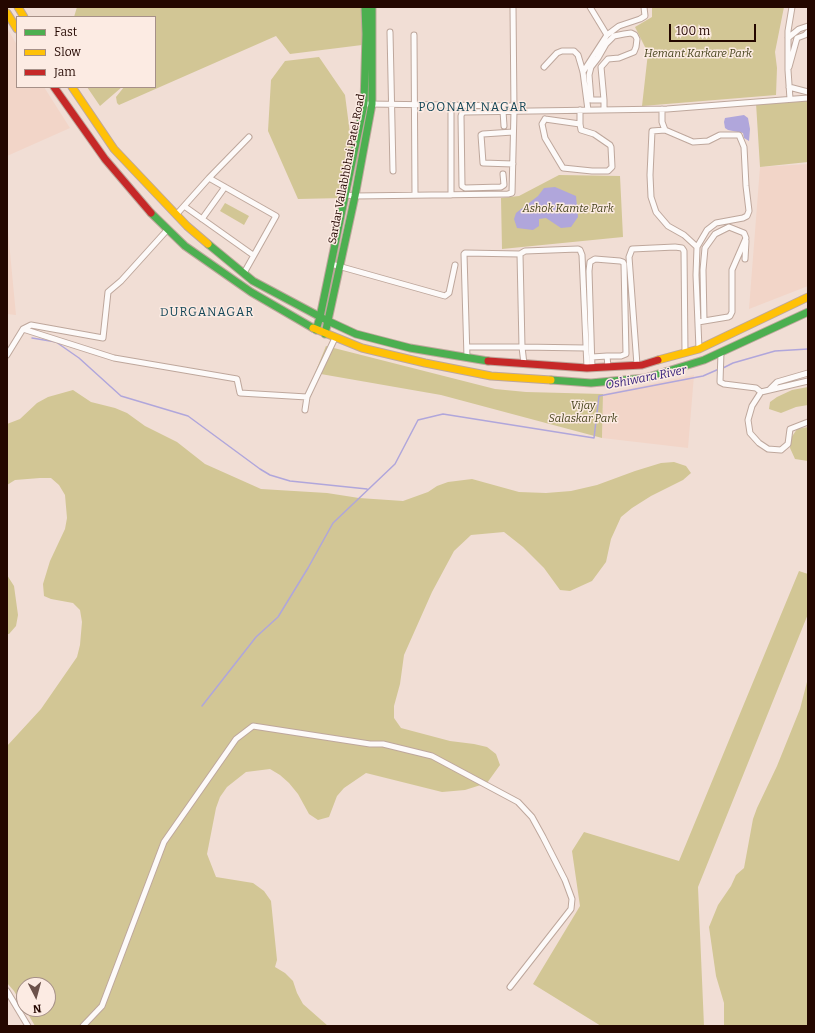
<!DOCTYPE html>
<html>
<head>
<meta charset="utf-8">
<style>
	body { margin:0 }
	#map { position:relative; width:815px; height:1033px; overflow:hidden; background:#f1ded5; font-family:Bitter,serif }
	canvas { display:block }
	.frame { position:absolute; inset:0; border:8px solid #240700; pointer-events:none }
	.legend { position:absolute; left:16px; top:16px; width:140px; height:72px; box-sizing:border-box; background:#fcebe3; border:1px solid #a69088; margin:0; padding:5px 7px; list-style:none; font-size:12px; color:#240700 }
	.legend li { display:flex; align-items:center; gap:8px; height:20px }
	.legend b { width:20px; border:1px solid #a69088 }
	.north { position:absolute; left:16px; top:977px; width:40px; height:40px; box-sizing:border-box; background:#fcebe3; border:1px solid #a69088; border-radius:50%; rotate:174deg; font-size:11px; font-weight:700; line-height:16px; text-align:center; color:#240700 }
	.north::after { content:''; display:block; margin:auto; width:14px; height:18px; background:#6c524b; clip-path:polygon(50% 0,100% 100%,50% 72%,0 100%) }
	.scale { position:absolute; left:669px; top:24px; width:87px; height:18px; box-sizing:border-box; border:2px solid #240700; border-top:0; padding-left:5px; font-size:12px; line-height:14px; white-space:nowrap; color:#240700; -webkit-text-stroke:3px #fcebe3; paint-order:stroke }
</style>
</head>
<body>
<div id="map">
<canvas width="815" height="1033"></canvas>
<div class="frame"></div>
<ul class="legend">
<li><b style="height:5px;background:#4caf50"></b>Fast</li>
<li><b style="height:5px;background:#ffc107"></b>Slow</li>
<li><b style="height:5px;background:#c62828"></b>Jam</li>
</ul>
<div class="north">N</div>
<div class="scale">100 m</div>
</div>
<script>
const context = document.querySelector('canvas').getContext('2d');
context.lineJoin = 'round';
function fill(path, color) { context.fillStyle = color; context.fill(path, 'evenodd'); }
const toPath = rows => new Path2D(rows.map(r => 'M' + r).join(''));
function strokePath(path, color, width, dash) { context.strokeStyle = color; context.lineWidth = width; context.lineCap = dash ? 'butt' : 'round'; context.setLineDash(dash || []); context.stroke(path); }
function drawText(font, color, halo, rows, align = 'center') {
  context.font = font + ' Bitter,serif'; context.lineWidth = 3; context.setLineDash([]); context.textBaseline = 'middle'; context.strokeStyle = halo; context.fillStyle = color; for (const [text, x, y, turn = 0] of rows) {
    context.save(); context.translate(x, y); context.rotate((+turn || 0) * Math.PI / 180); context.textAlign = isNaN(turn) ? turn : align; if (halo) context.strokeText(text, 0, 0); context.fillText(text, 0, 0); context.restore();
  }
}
fill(toPath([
	[7,28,17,45,17,87,44,87,70,128,7,156],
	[808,164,808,286,749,309,760,167],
	[7,221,16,315,7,314],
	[694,375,688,448,602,438,603,394]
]), '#f2d5c8');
fill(toPath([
	[77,7,362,7,363,27,362,45,290,54,276,36,119,105,117,103,116,97,124,87,155,87,155,17,74,17],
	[652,7,784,7,775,52,777,68,776,95,642,106,648,53,635,27,652,17],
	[319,57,345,95,352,149,343,198,298,199,268,131,271,80,285,61],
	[87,87,122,87,100,106],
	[808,100,808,162,760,167,756,103],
	[559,175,620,176,623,237,502,249,501,198,519,196],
	[225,203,249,216,244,225,220,211],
	[326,346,495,389,526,392,603,394,602,438,441,395,315,373],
	[808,387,808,405,796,407,781,413,769,409,770,402,777,397,792,390],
	[73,390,91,402,115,408,127,413,145,426,177,442,205,464,261,489,327,493,359,498,403,501,428,492,437,486,448,482,472,479,519,492,546,493,571,491,597,485,635,471,661,463,674,462,686,466,691,473,683,480,651,496,632,508,621,517,611,539,606,562,592,581,570,591,560,590,544,568,523,547,504,532,471,535,454,551,432,592,404,655,400,684,394,706,394,718,401,728,450,741,474,744,487,747,496,754,500,765,487,783,465,790,442,792,366,773,344,788,337,796,329,817,318,820,309,814,298,794,289,783,280,775,270,769,246,772,227,787,220,797,216,808,207,854,216,877,253,883,264,891,271,901,277,960,275,967,285,973,293,981,297,993,303,1004,328,1026,35,1026,25,1009,48,1009,48,985,24,985,24,1008,14,991,7,983,7,746,41,709,77,657,80,645,82,622,80,610,73,603,51,599,44,596,43,584,50,561,65,529,67,518,65,495,59,485,51,478,40,478,15,480,7,485,7,424,20,419,37,403,48,397],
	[808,427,808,461,795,459,790,448,791,438,797,429],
	[799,571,808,574,808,614,698,887,704,1026,601,1026,533,984,580,906,572,851,584,832,679,861],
	[7,575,14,586,18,615,16,626,9,634,7,634],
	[808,678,808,1026,724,1026,724,1003,716,976,709,927,718,905,731,886,736,875,744,868,753,819,757,808,777,766,800,709]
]), '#d2c695');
fill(toPath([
	[744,115,748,118,750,129,749,141,744,138,743,133,728,130,725,128,724,122,725,118],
	[555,187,576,196,578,217,571,227,561,228,546,218,539,219,539,226,533,230,517,228,514,219,516,213,538,196,544,188]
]), '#b0a6db');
strokePath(toPath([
	[32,338,56,342,79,358,121,396,188,416,260,469,270,475,290,481,367,489],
	[723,368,733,363,775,351,808,349],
	[202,706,256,637,278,617,308,568,333,523,395,464,418,420,443,414,594,438,599,396,703,376,719,369]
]), '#b0a6db', 1.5);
const street = toPath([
	[590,7,607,35],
	[390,32,393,171],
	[414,35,415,195],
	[788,38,799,29,808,26],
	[544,67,557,53,562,51,574,51,578,55,583,72,588,110],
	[789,67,797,38,805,35,808,32],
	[583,72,607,35,619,26,640,19,645,16,644,7],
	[789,87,808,92],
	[790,99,788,70,788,31,792,7],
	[604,100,591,100,589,75,591,67,598,58,606,44,614,36,624,34,631,33,635,35,637,39,636,47,634,52,619,58,608,59,601,67,604,100,604,110],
	[368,104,514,106],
	[451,105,451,195],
	[662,109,662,122,665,130],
	[503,111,504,126],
	[545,119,580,124,581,130,594,134,610,145,611,147,612,167,608,171,592,171,563,168,545,138,542,124,545,119],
	[580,124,580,110],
	[513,164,483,163,481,135,483,134,513,132],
	[503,174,504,185,501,187,465,188,462,186,461,116,462,113,465,112,667,109,808,98],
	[209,178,276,216,244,273],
	[346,195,355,196,508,194,512,193,514,111,513,7],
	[184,206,253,255],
	[176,215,209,178,249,137],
	[202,219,225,187],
	[697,247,684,235,668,226,656,212,651,197,650,175,652,131,665,130,693,142,708,141,720,135,739,135,744,147,746,186,749,211,747,216,743,218,716,223,707,230,697,247,696,275,699,349],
	[745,259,746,241],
	[331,264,445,296,449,293,455,265],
	[698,322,728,317,730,316,732,312,732,270,746,238,744,233,729,227,715,234,705,248,703,270,704,321],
	[23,329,114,358,237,379,240,393,307,397,335,338],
	[467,347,522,347,585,348],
	[721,352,720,382,724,384,756,388,761,392],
	[7,355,23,329,31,325,103,338,108,292,121,281,168,229],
	[592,357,607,356],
	[467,358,464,254,465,253,520,254],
	[524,364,522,347,520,254,525,251,578,249,580,250,582,255,587,368],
	[637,365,629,257,632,249,675,247,682,248,684,251,685,353],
	[592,368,589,271,590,262,595,259,620,261,623,262,624,264,626,354,621,356,607,356,608,367],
	[808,381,761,392,752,406,748,420,750,433,759,443,768,449,781,450,788,444,790,429,808,422],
	[770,389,777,382,808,373],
	[305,410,307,397],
	[7,991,28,1026],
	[83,1026,102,1006,164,842,236,739,253,726,370,744,383,744,432,756,518,802,532,817,543,837,565,880,572,899,571,909,510,987]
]);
const fast = toPath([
	[151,213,185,246,251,292,313,328],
	[208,244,253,281,328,321,356,334,410,348,488,361],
	[316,330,320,317,364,104,366,34,365,7],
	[325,334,355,196,372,104,372,7],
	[551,380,591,383,645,378,704,360,808,312]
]);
const slow = toPath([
	[18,7,24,17],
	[7,13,17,29],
	[72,87,114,149,187,226,208,244],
	[313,328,362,348,425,363,491,376,551,380],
	[658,360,699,349,808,297]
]);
const jam = toPath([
	[54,87,105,159,151,213],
	[488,361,587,368,642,365,658,360]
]);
strokePath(street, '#bea79c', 7);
strokePath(fast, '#bea79c', 9);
strokePath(slow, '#bea79c', 9);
strokePath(jam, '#bea79c', 9);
strokePath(street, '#fdfaf9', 5);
strokePath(fast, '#4caf50', 7);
strokePath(slow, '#ffc107', 7);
strokePath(jam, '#c62828', 7);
drawText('italic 11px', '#47441d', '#fcebe3', [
	["Hemant Karkare Park",698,54],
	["Ashok Kamte Park",568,209],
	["Vijay",583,406],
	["Salaskar Park",583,419]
]);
drawText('11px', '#240700', '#fcebe3', [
	["Sardar Vallabhbhai Patel Road",347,169,-79]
]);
context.letterSpacing = '1px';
drawText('12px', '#154758', '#fcebe3', [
	["POONAM NAGAR",473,108],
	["DURGANAGAR",207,313]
]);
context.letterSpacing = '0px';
drawText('italic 12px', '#35217c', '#fcebe3', [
	["Oshiwara River",646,378,-11]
]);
</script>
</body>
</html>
